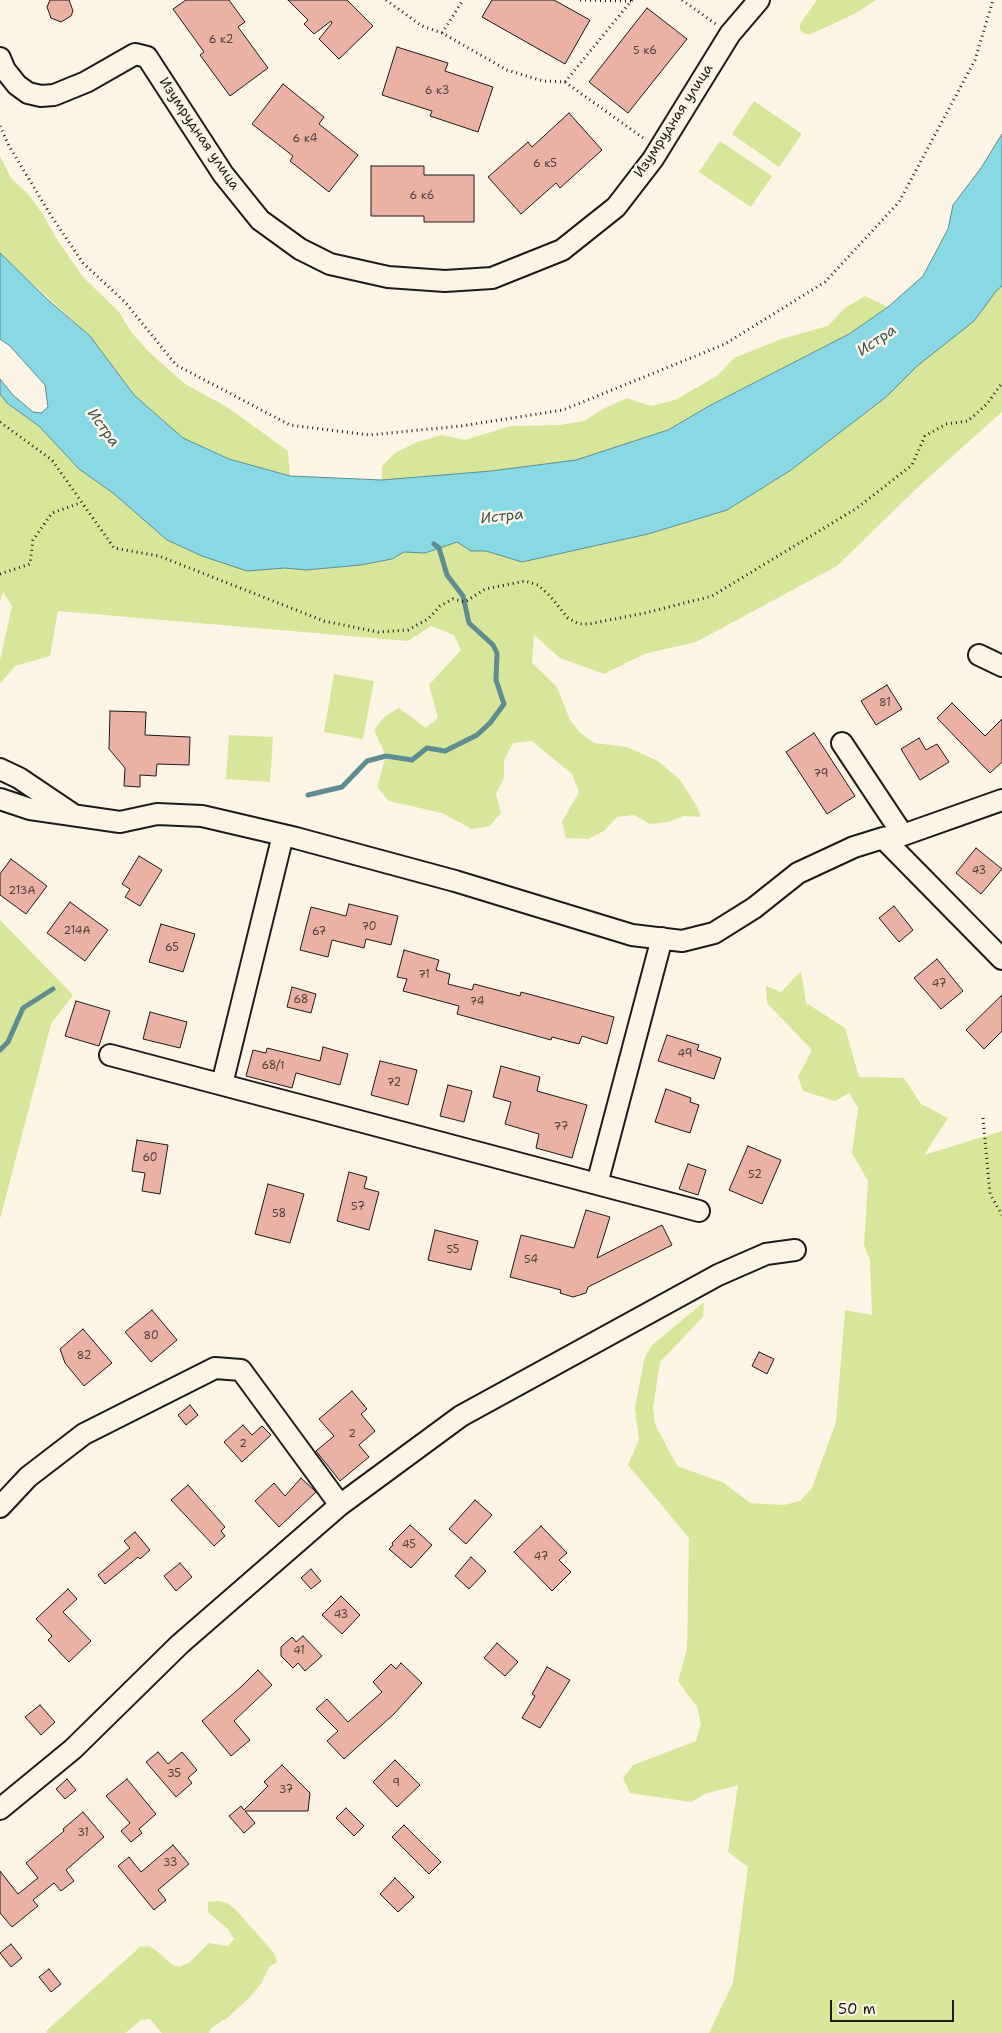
<!DOCTYPE html>
<html>
<head>
<meta charset="utf-8">
<style>
	body { margin:0 }
	#map { position:relative; width:1002px; height:2033px; overflow:hidden; background:#fcf5e5; font-family:"Shantell Sans",sans-serif }
	canvas { display:block }
	.scale { position:absolute; left:830px; top:2000px; width:124px; height:22px; box-sizing:border-box; border:2px solid #1c1c1c; border-top:0; padding-left:6px; font-size:15px; line-height:18px; white-space:nowrap; color:#1c1c1c; -webkit-text-stroke:4px #fcf5e5; paint-order:stroke }
</style>
</head>
<body>
<div id="map">
<canvas width="1002" height="2033"></canvas>
<div class="scale">50 m</div>
</div>
<script>
const context = document.querySelector('canvas').getContext('2d');
context.lineJoin = 'round';
function fill(path, color) { context.fillStyle = color; context.fill(path, 'evenodd'); }
const toPath = rows => new Path2D(rows.map(r => 'M' + r).join(''));
function strokePath(path, color, width, dash) { context.strokeStyle = color; context.lineWidth = width; context.lineCap = dash ? 'butt' : 'round'; context.setLineDash(dash || []); context.stroke(path); }
function drawText(font, color, halo, rows, align = 'center') {
  context.font = font + ' "Shantell Sans",sans-serif'; context.lineWidth = 5; context.setLineDash([]); context.textBaseline = 'middle'; context.strokeStyle = halo; context.fillStyle = color; for (const [text, x, y, turn = 0] of rows) {
    context.save(); context.translate(x, y); context.rotate((+turn || 0) * Math.PI / 180); context.textAlign = isNaN(turn) ? turn : align; if (halo) context.strokeText(text, 0, 0); context.fillText(text, 0, 0); context.restore();
  }
}
fill(toPath([
	[817,0,876,0,854,14,811,34,805,34,800,30,800,24],
	[754,101,802,134,779,167,732,134],
	[720,141,772,176,751,207,699,172],
	[0,156,11,178,29,195,44,216,56,238,83,277,119,312,131,332,148,351,185,384,227,407,288,451,290,476,229,459,183,438,134,395,90,336,8,261,0,253],
	[1002,286,1002,412,919,486,837,566,696,642,644,654,604,674,560,658,534,635,532,663,557,687,570,720,580,733,595,743,627,747,658,761,680,780,696,805,701,817,684,816,668,822,650,824,634,815,617,817,604,831,588,839,566,838,562,822,579,792,572,774,532,741,513,743,504,760,504,778,496,794,501,813,490,826,472,829,442,813,389,801,377,787,386,756,374,730,384,717,399,708,426,728,438,718,429,685,461,650,454,635,431,626,408,641,58,611,50,656,15,666,0,684,0,660,12,606,3,592,0,601,0,394,7,403,39,426,79,469,113,493,167,540,202,556,247,571,286,567,306,570,361,565,392,559,404,552,425,553,457,541,471,551,486,551,522,562,648,534,727,510,791,470,886,397,916,367],
	[865,296,888,307,849,334,709,406,668,430,576,460,491,471,382,480,382,466,395,453,417,442,441,435,465,440,511,426,560,425,584,421,605,408,627,398,651,406,675,400,717,376,734,358,781,339,828,326,845,308],
	[334,674,374,681,363,739,324,732],
	[229,735,273,737,270,782,226,779],
	[0,920,73,995,51,1024,0,1219],
	[801,971,806,1003,845,1028,859,1077,904,1078,921,1104,948,1118,924,1155,1002,1131,1002,2033,709,2033,733,1983,748,1867,728,1852,738,1785,705,1794,691,1802,630,1793,623,1778,633,1765,696,1741,701,1724,697,1707,678,1681,687,1649,689,1538,628,1465,639,1440,635,1408,644,1360,651,1346,704,1302,703,1317,660,1362,653,1408,655,1424,677,1466,724,1483,750,1503,784,1505,800,1501,812,1488,836,1422,845,1310,872,1315,870,1260,864,1245,868,1181,852,1153,858,1108,849,1093,835,1101,803,1091,798,1077,812,1050,767,1003,766,986,781,992],
	[218,1901,227,1903,235,1909,274,1953,277,1962,269,1967,261,1984,248,1999,227,2018,211,2028,209,2033,162,2033,150,2019,141,2020,125,2033,47,2033,46,2031,140,1947,149,1946,157,1951,171,1964,179,1967,189,1963,209,1943,228,1946,234,1939,229,1930,208,1912,208,1902]
]), '#d7e699');
const water = toPath([
	[1002,134,1002,286,997,290,974,321,916,367,886,397,791,470,727,510,648,534,522,562,486,551,471,551,457,542,425,553,404,552,392,559,361,565,306,570,285,568,247,571,202,556,167,540,113,493,79,469,39,426,7,403,0,394,0,379,13,395,33,412,41,413,48,407,45,385,10,346,0,339,0,253,47,299,90,336,134,395,183,438,229,459,290,476,382,480,491,471,576,460,668,430,709,406,849,334,888,307,923,276,948,229,953,205,981,168,1002,134]
]);
fill(water, '#88d9e3');
strokePath(water, '#5d8d93', 1);
strokePath(toPath([
	[308,795,342,787,367,761,386,756,412,760,427,748,445,751,477,735,490,723,504,704,496,680,497,653,493,645,469,623,463,596,447,575,439,548,434,544],
	[0,1050,8,1042,23,1008,53,989]
]), '#5d8d93', 5);
const building = toPath([
	[50,0,69,0,73,11,71,16,61,22,51,18,47,7,50,0],
	[186,0,229,0,245,22,238,27,268,68,230,96,200,55,204,52,173,9,186,0],
	[288,0,347,0,373,26,339,59,319,39,332,23,331,21,314,34,304,24,308,20,288,0],
	[492,0,554,0,590,20,565,64,482,17,492,0],
	[647,8,687,39,628,113,589,82,647,8],
	[397,47,448,63,445,71,493,87,478,132,430,116,432,111,382,95,397,47],
	[283,84,324,117,319,124,358,155,329,192,290,161,293,156,252,124,283,84],
	[569,113,602,150,560,188,556,183,521,214,488,177,528,142,532,147,569,113],
	[371,166,424,166,424,175,474,175,474,222,424,222,424,216,371,216,371,166],
	[887,685,902,709,876,725,861,701,887,685],
	[952,703,985,736,1002,719,1002,762,990,773,937,718,952,703],
	[110,711,146,712,145,735,190,737,189,765,157,764,156,776,140,775,140,787,124,786,125,768,109,749,110,711],
	[814,733,855,796,827,814,786,752,814,733],
	[919,738,926,750,937,744,949,762,920,780,901,749,919,738],
	[976,848,1002,869,981,894,956,873,976,848],
	[139,856,162,870,140,906,125,897,130,889,122,884,139,856],
	[11,859,47,886,26,914,0,895,0,874,11,859],
	[70,902,108,930,85,961,47,933,70,902],
	[349,904,398,916,391,945,366,939,364,948,332,940,328,957,300,950,311,907,346,916,349,904],
	[894,906,913,930,899,942,879,918,894,906],
	[161,924,195,934,183,972,149,962,161,924],
	[404,950,439,960,436,970,450,974,448,984,472,990,474,984,520,996,521,992,614,1017,607,1044,582,1036,579,1044,552,1037,551,1040,457,1014,459,1006,403,991,407,979,397,977,404,950],
	[937,959,963,991,941,1009,914,978,937,959],
	[292,987,316,994,311,1013,287,1007,292,987],
	[1002,995,1002,1031,984,1049,966,1030,1002,995],
	[76,1001,110,1011,99,1046,65,1036,76,1001],
	[150,1012,187,1022,180,1048,143,1039,150,1012],
	[667,1035,699,1045,697,1050,721,1058,714,1079,658,1061,667,1035],
	[323,1047,348,1054,340,1085,296,1073,292,1088,246,1076,253,1050,266,1053,267,1048,320,1061,323,1047],
	[380,1061,417,1070,408,1105,371,1095,380,1061],
	[501,1066,540,1077,537,1091,587,1105,572,1158,536,1148,539,1134,505,1124,511,1102,493,1097,501,1066],
	[448,1085,472,1091,464,1122,440,1116,448,1085],
	[666,1089,691,1098,690,1102,699,1105,690,1133,655,1122,666,1089],
	[137,1140,168,1145,160,1194,142,1191,145,1173,132,1171,137,1140],
	[748,1146,781,1160,762,1204,729,1190,748,1146],
	[688,1164,706,1170,698,1195,679,1189,688,1164],
	[349,1172,367,1177,364,1188,379,1192,369,1230,337,1221,349,1172],
	[268,1184,304,1194,290,1243,255,1234,268,1184],
	[586,1210,610,1217,597,1258,662,1225,672,1245,588,1287,586,1293,573,1297,560,1293,561,1290,510,1277,521,1235,574,1248,586,1210],
	[435,1230,478,1241,471,1270,428,1260,435,1230],
	[152,1310,177,1340,151,1362,125,1332,152,1310],
	[83,1329,112,1363,84,1386,65,1363,60,1349,83,1329],
	[759,1352,774,1359,767,1374,752,1366,759,1352],
	[352,1391,367,1409,361,1414,375,1431,359,1445,369,1457,340,1481,316,1451,334,1436,319,1419,352,1391],
	[190,1405,198,1415,186,1425,178,1415,190,1405],
	[243,1425,252,1435,262,1426,271,1435,242,1462,224,1442,243,1425],
	[301,1478,316,1492,279,1527,255,1501,274,1483,285,1496,301,1478],
	[188,1485,225,1527,221,1531,225,1536,214,1546,171,1500,188,1485],
	[475,1500,492,1515,466,1544,449,1529,475,1500],
	[410,1525,432,1545,411,1568,389,1549,393,1545,392,1543,410,1525],
	[541,1526,567,1553,559,1560,571,1572,552,1591,514,1552,541,1526],
	[135,1532,150,1550,140,1559,138,1557,105,1584,98,1575,130,1548,124,1541,135,1532],
	[471,1557,486,1571,469,1589,455,1576,471,1557],
	[180,1563,192,1577,176,1591,164,1576,180,1563],
	[311,1569,321,1581,311,1589,301,1578,311,1569],
	[68,1589,77,1599,63,1612,91,1641,69,1662,48,1640,52,1636,36,1619,68,1589],
	[341,1596,360,1615,342,1634,322,1615,341,1596],
	[303,1636,322,1656,305,1671,298,1663,293,1668,281,1656,281,1647,292,1637,296,1642,303,1636],
	[497,1643,518,1662,505,1676,484,1658,497,1643],
	[401,1663,422,1683,394,1714,344,1759,327,1741,338,1731,316,1709,327,1699,348,1722,382,1692,373,1682,391,1664,396,1669,401,1663],
	[547,1667,570,1680,540,1728,522,1718,535,1696,532,1694,547,1667],
	[258,1670,272,1685,234,1721,250,1740,231,1756,202,1721,242,1686,258,1670],
	[40,1705,55,1722,41,1735,25,1717,40,1705],
	[158,1752,168,1764,182,1752,197,1770,188,1778,192,1783,176,1797,146,1762,158,1752],
	[395,1760,420,1785,397,1807,373,1782,395,1760],
	[282,1765,310,1793,308,1811,245,1811,255,1823,244,1833,229,1816,241,1806,244,1810,268,1786,264,1782,282,1765],
	[67,1779,76,1790,65,1799,56,1789,67,1779],
	[127,1779,156,1814,139,1829,142,1833,131,1842,121,1831,130,1823,106,1796,127,1779],
	[346,1808,364,1826,354,1836,336,1818,346,1808],
	[83,1812,104,1837,66,1870,74,1881,61,1891,54,1883,33,1900,38,1906,12,1927,0,1913,0,1871,18,1894,38,1878,26,1863,64,1831,63,1829,83,1812],
	[404,1825,441,1862,429,1874,392,1837,404,1825],
	[173,1845,189,1864,158,1890,166,1900,154,1910,118,1866,129,1857,141,1872,173,1845],
	[395,1878,414,1897,398,1912,380,1894,395,1878],
	[11,1944,22,1958,11,1967,0,1953,11,1944],
	[49,1969,61,1984,51,1992,39,1977,49,1969]
]);
fill(building, '#eab1a4');
strokePath(building, '#1c1c1c', 1);
const minor = toPath([
	[0,58,5,70,17,85,28,93,41,96,54,95,86,82,135,54,147,57,223,174,260,220,300,249,330,264,388,277,445,281,492,278,562,250,616,207,653,159,730,34,759,0],
	[979,655,1002,666],
	[842,743,903,835],
	[0,769,19,778,71,813],
	[0,799,30,809,120,822,157,814,202,816,296,838,455,881,632,935,682,941,714,933,754,908,798,873,854,847,883,838,903,835,1002,800],
	[883,838,1002,959],
	[110,1055,699,1211],
	[222,1084,283,835],
	[597,1184,662,938],
	[0,1507,28,1477,84,1434,215,1368,241,1370,340,1505],
	[0,1809,73,1749,180,1644,340,1505,461,1416,718,1275,766,1254,795,1250]
]);
strokePath(minor, '#1c1c1c', 24);
strokePath(toPath([
	[386,0,422,26,442,33,507,70,543,81,565,82,646,140],
	[580,0,631,1],
	[682,0,717,25],
	[442,33,463,0],
	[565,82,632,0],
	[0,126,9,146,50,214,83,263,125,302,176,365,290,425,369,435,461,426,563,410,725,344,825,282,899,202,975,60,993,0],
	[0,422,52,460,114,548,159,556,324,621,378,632,408,630,428,619,440,606,453,599,465,602,485,589,525,581,538,585,550,596,568,618,579,624,589,624,645,613,712,596,857,508,912,465,925,436,946,424,968,421,987,404,1002,383],
	[0,574,30,564,33,540,52,513,80,503],
	[983,1118,990,1194,1002,1215]
]), '#1c1c1c', 3, [1, 4]);
strokePath(minor, '#fcf5e5', 20);
drawText('11px', '#50413e', null, [
	["6 к2",221,40],
	["5 к6",645,51],
	["6 к3",437,91],
	["6 к4",305,139],
	["6 к5",545,164],
	["6 к6",422,196],
	["81",885,703],
	["79",821,774],
	["43",979,871],
	["213А",22,891],
	["70",369,927],
	["214А",77,931],
	["67",319,932],
	["65",172,948],
	["71",424,975],
	["47",939,984],
	["68",301,1000],
	["74",477,1002],
	["49",685,1054],
	["68/1",273,1066],
	["72",394,1083],
	["77",561,1127],
	["60",150,1158],
	["52",755,1175],
	["57",358,1207],
	["58",279,1214],
	["55",453,1250],
	["54",531,1260],
	["80",151,1336],
	["82",84,1356],
	["2",352,1434],
	["2",243,1444],
	["45",409,1545],
	["47",541,1557],
	["43",341,1615],
	["41",299,1651],
	["35",174,1774],
	["9",396,1783],
	["37",286,1790],
	["31",83,1833],
	["33",170,1863]
]);
drawText('14px', '#1c1c1c', '#fcf5e5', [
	["Изумрудная улица",674,121,-57],
	["Изумрудная улица",199,134,56]
]);
drawText('italic 15px', '#3c5558', '#fcf5e5', [
	["Истра",877,341,-34],
	["Истра",103,428,54],
	["Истра",502,517,-6]
]);
</script>
</body>
</html>
